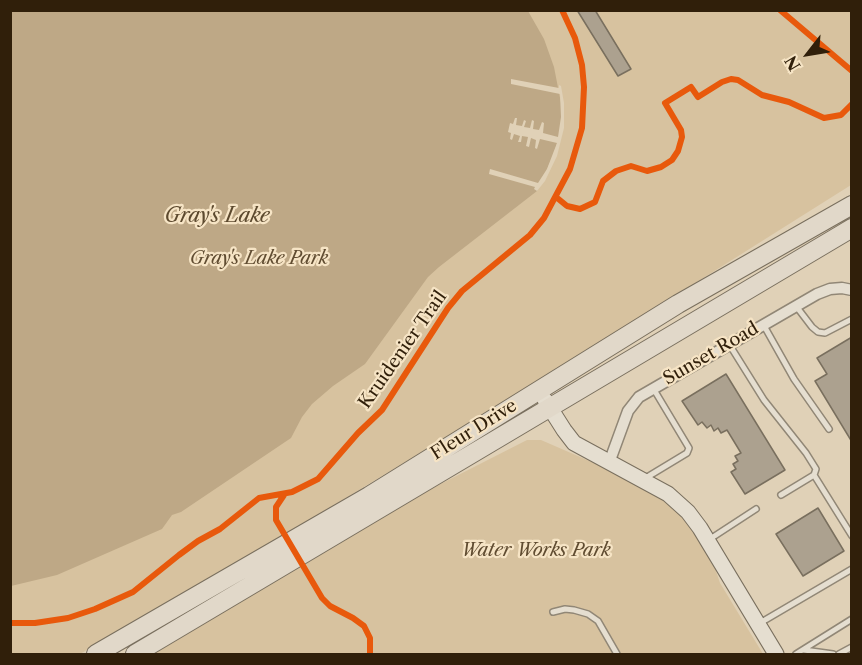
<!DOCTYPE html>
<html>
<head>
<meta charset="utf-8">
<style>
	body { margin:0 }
	#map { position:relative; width:862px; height:665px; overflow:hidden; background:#e0d1b7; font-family:"Libre Caslon Text",serif }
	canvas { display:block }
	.frame { position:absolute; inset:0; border:12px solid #301f0a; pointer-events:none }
	.north { position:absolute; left:778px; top:24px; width:60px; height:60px; -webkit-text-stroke:4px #f6e4c5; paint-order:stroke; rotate:239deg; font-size:16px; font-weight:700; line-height:24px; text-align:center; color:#301f0a }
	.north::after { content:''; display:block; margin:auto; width:21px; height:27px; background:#301f0a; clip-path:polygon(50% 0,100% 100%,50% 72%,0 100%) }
</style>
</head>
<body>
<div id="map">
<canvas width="862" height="665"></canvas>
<div class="frame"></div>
<div class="north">N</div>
</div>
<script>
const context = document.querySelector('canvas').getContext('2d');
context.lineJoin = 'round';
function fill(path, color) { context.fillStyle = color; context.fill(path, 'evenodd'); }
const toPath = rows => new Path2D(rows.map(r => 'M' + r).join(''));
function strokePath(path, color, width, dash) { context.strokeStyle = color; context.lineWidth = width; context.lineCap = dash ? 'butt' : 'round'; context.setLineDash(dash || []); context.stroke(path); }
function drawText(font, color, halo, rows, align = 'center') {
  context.font = font + ' "Libre Caslon Text",serif'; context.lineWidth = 4.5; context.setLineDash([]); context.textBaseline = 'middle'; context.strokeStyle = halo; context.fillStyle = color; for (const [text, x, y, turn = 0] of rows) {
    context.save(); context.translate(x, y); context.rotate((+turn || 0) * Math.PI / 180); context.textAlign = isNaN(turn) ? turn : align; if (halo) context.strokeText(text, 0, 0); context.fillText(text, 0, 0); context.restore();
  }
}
fill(toPath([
	[10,11,851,11,851,185,554,372,258,551,80,654,11,654],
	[527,440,541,440,640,483,665,496,689,521,712,559,720,583,763,654,150,654,421,494]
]), '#d7c29f');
fill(toPath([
	[10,11,528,11,544,39,554,67,561,103,561,128,554,154,537,191,439,267,428,277,365,364,333,386,312,404,302,417,291,438,181,512,172,515,162,529,57,575,11,586]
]), '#bea886');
fill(toPath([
	[511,79,559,88,559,85,561,86,564,103,564,128,557,156,545,181,537,191,534,189,535,187,489,174,490,169,538,183,547,169,557,143,540,139,537,149,535,148,536,140,531,138,529,147,526,146,528,137,522,136,521,142,518,142,520,136,514,134,512,140,510,139,511,133,508,132,510,123,513,124,515,118,517,118,516,125,522,126,524,120,526,121,524,127,530,128,532,120,534,121,533,129,539,130,542,122,544,123,543,133,558,137,561,117,560,94,511,84]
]), '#e0d1b7');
const building = toPath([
	[577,10,595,10,631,69,618,76,577,10],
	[852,337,852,442,815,381,827,374,817,358,852,337],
	[726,374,785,470,745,494,731,472,736,469,733,464,738,461,735,456,741,453,727,430,721,433,718,428,714,431,711,425,707,428,702,422,698,425,682,401,726,374],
	[818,508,844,551,803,576,776,534,818,508]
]);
fill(building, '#aca18f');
strokePath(building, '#796f5e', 1.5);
const lane = toPath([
	[796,306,812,327,818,332,825,333,852,319],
	[763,324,794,379,829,429],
	[729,344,764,400,806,453,816,469,814,475,852,536],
	[644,479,687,453,689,448,653,388],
	[781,495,814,475],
	[710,539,756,509],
	[553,612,565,609,574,610,588,614,598,621,617,654],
	[760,623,852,569],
	[804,650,833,654],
	[796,654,852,619],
	[839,654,852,647]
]);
const street = toPath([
	[609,463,628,411,639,397,817,294,830,289,842,288,852,290]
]);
const secondary = toPath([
	[545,400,564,430,574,443,668,494,688,512,700,528,776,654]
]);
const primary = toPath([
	[96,654,369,496,678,304,852,205],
	[135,654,852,228]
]);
strokePath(lane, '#918776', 8);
strokePath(street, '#918776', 13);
strokePath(secondary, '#796f5e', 17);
strokePath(primary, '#796f5e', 20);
strokePath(lane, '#e5ded0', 5);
strokePath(street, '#e5ded0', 10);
strokePath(secondary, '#e5ded0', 15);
strokePath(primary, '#e1d8c9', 18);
strokePath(toPath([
	[780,10,852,71],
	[556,197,567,206,580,209,595,202,603,181,616,171,631,166,647,171,661,167,672,160,678,151,682,137,681,130,665,103,691,87,698,97,722,82,731,79,738,80,762,95,789,102,824,118,841,115,852,104],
	[284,495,276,507,276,520,322,598,330,606,353,618,364,626,370,638,370,654],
	[10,623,35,623,68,618,95,609,133,592,179,555,198,541,220,529,259,498,292,492,318,479,358,433,382,410,448,308,462,291,530,235,544,218,570,169,582,128,584,87,582,65,575,38,562,10]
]), '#e8590c', 6);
drawText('italic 18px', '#604c31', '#f6e4c5', [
	["Gray's Lake Park",259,259],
	["Water Works Park",536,551]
]);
drawText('18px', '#301f0a', '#f6e4c5', [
	["Kruidenier Trail",403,350,-55],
	["Sunset Road",711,354,-30],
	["Fleur Drive",474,430,-32]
]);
drawText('italic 20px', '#5c492e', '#f6e4c5', [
	["Gray's Lake",217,216]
]);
</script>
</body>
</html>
